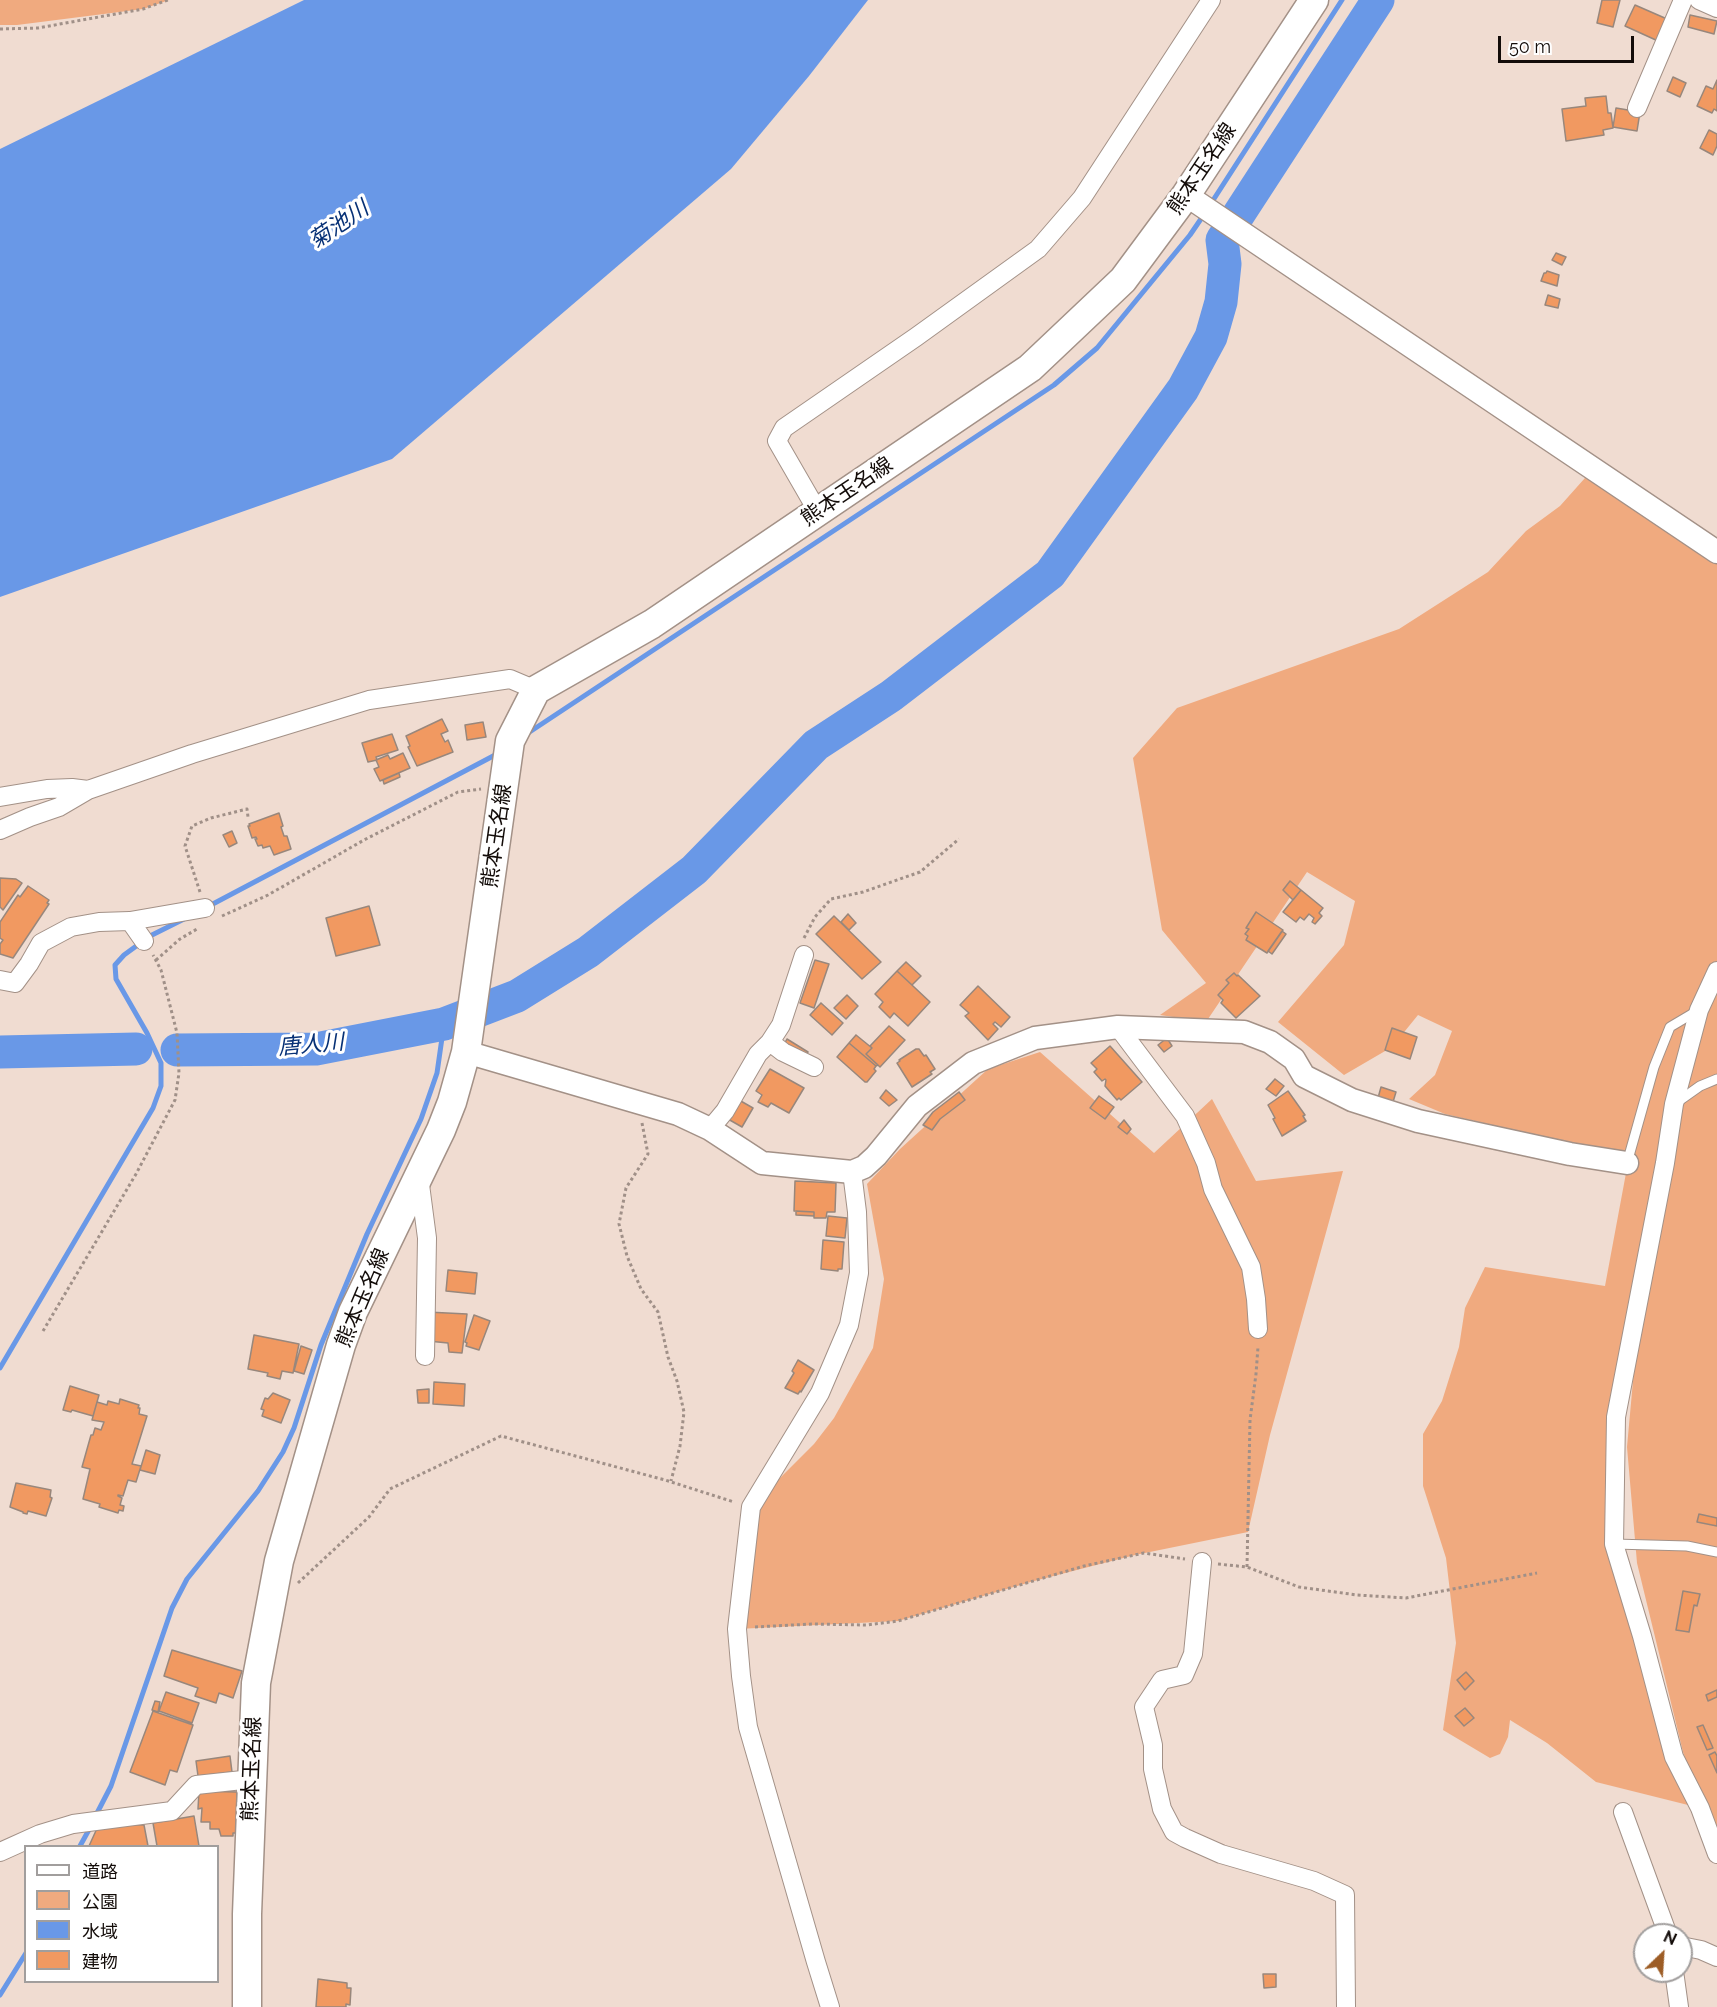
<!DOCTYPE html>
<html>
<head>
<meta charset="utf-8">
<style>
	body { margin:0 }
	#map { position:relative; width:1717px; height:2007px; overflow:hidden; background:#f0dcd1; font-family:Raleway,"Noto Sans JP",sans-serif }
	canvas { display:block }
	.legend { position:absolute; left:24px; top:1845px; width:195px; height:138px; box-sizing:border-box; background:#fff; border:2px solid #a19e9d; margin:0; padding:8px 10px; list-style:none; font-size:18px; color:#130c09 }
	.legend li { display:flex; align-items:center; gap:12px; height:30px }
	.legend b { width:30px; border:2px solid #a19e9d }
	.north { position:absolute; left:1633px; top:1923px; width:60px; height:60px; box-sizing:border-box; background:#fff; border:2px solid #a19e9d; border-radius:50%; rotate:25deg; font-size:16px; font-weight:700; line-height:24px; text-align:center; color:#130c09 }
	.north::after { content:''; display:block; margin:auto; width:21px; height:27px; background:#9d5d26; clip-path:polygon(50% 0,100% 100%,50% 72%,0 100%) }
	.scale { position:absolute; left:1498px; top:36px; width:136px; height:27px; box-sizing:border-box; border:3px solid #130c09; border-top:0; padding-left:8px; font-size:18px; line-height:21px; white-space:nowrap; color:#130c09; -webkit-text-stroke:4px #fff; paint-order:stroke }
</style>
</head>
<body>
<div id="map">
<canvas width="1717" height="2007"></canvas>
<ul class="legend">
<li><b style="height:8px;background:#fff"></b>道路</li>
<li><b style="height:16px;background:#f0aa7f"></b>公園</li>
<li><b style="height:16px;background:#6998e7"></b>水域</li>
<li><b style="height:16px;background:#f19961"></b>建物</li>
</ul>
<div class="north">N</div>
<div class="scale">50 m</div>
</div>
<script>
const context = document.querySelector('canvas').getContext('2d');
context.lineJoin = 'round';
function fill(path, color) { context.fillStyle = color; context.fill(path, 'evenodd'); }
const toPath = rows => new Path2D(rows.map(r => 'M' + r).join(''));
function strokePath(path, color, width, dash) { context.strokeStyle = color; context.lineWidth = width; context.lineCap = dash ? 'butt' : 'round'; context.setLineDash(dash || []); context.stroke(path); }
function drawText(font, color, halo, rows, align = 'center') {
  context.font = font + ' Raleway,"Noto Sans JP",sans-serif'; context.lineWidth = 6; context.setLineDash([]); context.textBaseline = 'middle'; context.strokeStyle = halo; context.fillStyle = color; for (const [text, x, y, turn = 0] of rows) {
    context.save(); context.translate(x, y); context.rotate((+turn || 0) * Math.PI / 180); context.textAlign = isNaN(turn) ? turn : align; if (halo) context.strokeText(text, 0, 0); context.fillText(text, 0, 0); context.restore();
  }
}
fill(toPath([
	[0,0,169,0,143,9,17,25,0,25],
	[1593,469,1717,552,1717,1853,1683,1752,1637,1563,1627,1447,1641,1293,1617,1411,1614,1544,1700,1808,1596,1782,1547,1743,1510,1720,1508,1737,1500,1754,1490,1758,1443,1730,1456,1643,1446,1558,1423,1486,1423,1434,1442,1401,1459,1347,1465,1308,1485,1267,1605,1286,1629,1157,1445,1114,1409,1099,1435,1075,1452,1031,1418,1015,1392,1047,1344,1075,1278,1022,1344,945,1355,901,1307,872,1206,1022,1160,1015,1206,983,1162,930,1133,758,1177,708,1399,629,1488,572,1526,531,1560,506],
	[1040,1052,1154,1153,1212,1099,1256,1181,1343,1171,1270,1435,1248,1532,1135,1555,1034,1581,898,1621,737,1629,751,1507,814,1444,834,1418,873,1348,884,1279,867,1184,900,1149,988,1069]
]), '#f0aa7f');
fill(toPath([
	[304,0,868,0,809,76,731,169,392,459,0,597,0,149]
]), '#6998e7');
strokePath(toPath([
	[1210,205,1342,0],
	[525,735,1054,385,1097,348,1190,235,1205,213],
	[209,906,497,754],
	[0,1368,153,1108,161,1086,161,1063,147,1033,116,979,115,965,124,955,150,936,184,919],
	[95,1817,111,1786,172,1608,187,1579,258,1491,283,1452,294,1428,321,1345,367,1234,421,1119,437,1073,444,1024],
	[80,1846,91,1826],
	[0,1995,26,1953]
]), '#6998e7', 5);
strokePath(toPath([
	[177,1050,316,1049,444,1024,517,996,588,952,694,870,816,745,891,696,1050,574,1183,389,1211,337,1221,302,1225,264,1222,240,1378,0],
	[0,1052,136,1049]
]), '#6998e7', 33);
const building = toPath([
	[1602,0,1620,0,1613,27,1597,23,1602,0],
	[1635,5,1667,19,1658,41,1625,26,1635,5],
	[1690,15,1717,21,1714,34,1688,27,1690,15],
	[1673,77,1686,83,1680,97,1667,91,1673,77],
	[1717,80,1717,111,1714,109,1712,113,1697,106,1706,86,1713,89,1717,80],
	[1606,96,1608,113,1611,113,1613,128,1603,130,1604,135,1566,141,1562,109,1586,106,1585,98,1606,96],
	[1616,108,1640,112,1637,131,1613,127,1616,108],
	[1709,130,1717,134,1717,146,1713,155,1700,148,1709,130],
	[1556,253,1566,257,1562,265,1552,260,1556,253],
	[1547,271,1559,275,1557,286,1541,281,1544,273,1546,273,1547,271],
	[1548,295,1560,299,1558,308,1545,305,1548,295],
	[442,719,448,731,441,734,445,742,448,740,453,752,417,766,408,747,410,746,406,736,442,719],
	[483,722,486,737,467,740,465,725,483,722],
	[392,734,398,750,376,757,377,760,368,762,362,743,392,734],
	[403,753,410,768,380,781,374,769,379,767,376,760,388,755,390,759,403,753],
	[399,773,400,777,384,784,383,780,399,773],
	[279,813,283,826,281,827,284,836,287,836,291,849,274,855,270,846,263,848,262,845,258,846,255,839,257,839,256,837,252,838,248,826,250,826,249,824,279,813],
	[232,831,237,843,229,847,223,835,232,831],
	[0,878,16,879,22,883,3,910,0,907,0,878],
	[1290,881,1301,890,1293,900,1283,890,1290,881],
	[28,886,49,900,47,903,49,904,13,958,0,954,0,944,3,940,0,938,0,922,18,895,20,897,28,886],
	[1301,890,1323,908,1319,913,1322,916,1315,924,1312,922,1314,918,1309,914,1304,920,1300,917,1296,922,1283,912,1301,890],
	[369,906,380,945,336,956,326,918,369,906],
	[1256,912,1283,930,1267,953,1246,940,1248,936,1245,934,1249,929,1246,928,1256,912],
	[848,914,856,923,849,930,841,922,848,914],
	[834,916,881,962,862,979,816,934,834,916],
	[1282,931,1286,934,1272,954,1268,951,1282,931],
	[815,960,829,964,814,1008,800,1003,815,960],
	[906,962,921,976,912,985,897,971,906,962],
	[897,971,930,1002,908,1026,894,1013,890,1018,879,1007,883,1002,875,994,897,971],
	[1234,973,1237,976,1238,975,1260,996,1236,1018,1221,1003,1223,1000,1218,995,1229,983,1226,980,1234,973],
	[978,986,1010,1017,1001,1027,995,1022,993,1024,998,1029,988,1040,965,1016,969,1013,960,1005,978,986],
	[847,995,858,1006,846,1019,834,1008,847,995],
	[821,1003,843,1023,832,1035,810,1015,821,1003],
	[889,1026,905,1040,880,1067,866,1054,872,1048,870,1046,889,1026],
	[1392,1028,1417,1037,1410,1059,1385,1050,1392,1028],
	[856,1035,872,1048,866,1054,878,1065,876,1066,849,1043,856,1035],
	[1167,1038,1172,1046,1164,1052,1158,1045,1167,1038],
	[787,1039,808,1052,803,1059,783,1046,787,1039],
	[849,1043,876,1066,874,1069,876,1071,867,1082,865,1082,837,1057,849,1043],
	[1110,1046,1142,1082,1121,1100,1119,1098,1117,1100,1105,1086,1106,1080,1105,1079,1102,1081,1094,1072,1097,1069,1091,1063,1110,1046],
	[916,1049,919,1049,924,1056,926,1055,935,1069,930,1072,932,1074,912,1087,897,1063,900,1061,899,1060,916,1049],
	[770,1069,804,1088,789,1113,771,1103,768,1107,758,1102,762,1095,756,1091,770,1069],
	[1275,1079,1284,1086,1276,1096,1266,1089,1275,1079],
	[1381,1087,1396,1092,1393,1102,1378,1098,1381,1087],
	[886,1090,897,1100,889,1106,880,1098,886,1090],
	[1288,1091,1305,1115,1303,1116,1306,1121,1282,1136,1273,1119,1275,1118,1268,1105,1288,1091],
	[959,1092,965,1100,940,1119,932,1130,923,1125,933,1112,959,1092],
	[1099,1096,1114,1107,1105,1119,1090,1108,1099,1096],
	[739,1100,753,1108,742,1127,728,1119,739,1100],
	[1124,1120,1131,1129,1127,1134,1118,1127,1124,1120],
	[795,1181,836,1183,835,1212,827,1212,826,1218,814,1218,814,1212,794,1211,795,1181],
	[796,1211,814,1212,814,1216,796,1215,796,1211],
	[828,1216,847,1218,845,1238,826,1236,828,1216],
	[823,1240,844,1242,842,1269,838,1269,838,1271,821,1269,823,1240],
	[448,1270,477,1273,475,1294,446,1291,448,1270],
	[427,1312,467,1314,462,1353,449,1352,448,1343,428,1341,427,1312],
	[474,1315,490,1321,479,1350,466,1346,467,1343,465,1342,474,1315],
	[254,1335,299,1344,293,1373,282,1371,280,1379,267,1376,268,1373,248,1369,254,1335],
	[301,1346,312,1350,304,1374,294,1371,301,1346],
	[798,1360,814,1370,801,1392,800,1391,798,1394,785,1388,794,1373,792,1371,798,1360],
	[434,1382,465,1384,464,1406,433,1404,434,1382],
	[70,1386,99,1395,93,1416,72,1410,71,1412,63,1410,70,1386],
	[429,1389,429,1403,418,1403,417,1390,429,1389],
	[273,1393,290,1400,281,1423,262,1416,264,1410,261,1409,265,1398,268,1399,273,1393],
	[120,1399,139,1405,138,1408,140,1408,139,1414,147,1416,132,1464,141,1466,136,1482,128,1480,123,1496,118,1495,118,1496,122,1498,120,1505,124,1506,123,1511,119,1510,118,1513,99,1507,100,1504,83,1499,90,1469,82,1467,91,1435,93,1435,95,1428,101,1430,104,1422,92,1420,97,1402,107,1405,108,1401,119,1404,120,1399],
	[146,1450,160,1455,155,1474,140,1470,146,1450],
	[16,1483,51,1490,50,1497,52,1498,46,1516,28,1511,27,1514,23,1513,23,1512,10,1507,16,1483],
	[1699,1514,1717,1518,1717,1526,1697,1522,1699,1514],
	[1683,1591,1700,1594,1697,1606,1694,1605,1689,1632,1676,1630,1683,1591],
	[172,1650,242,1671,233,1698,219,1693,216,1703,195,1696,198,1688,164,1676,172,1650],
	[1466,1672,1474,1681,1465,1690,1457,1680,1466,1672],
	[1717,1690,1717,1697,1708,1701,1706,1695,1717,1690],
	[166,1692,199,1703,192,1723,159,1711,166,1692],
	[155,1701,160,1702,158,1712,152,1710,155,1701],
	[1465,1708,1474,1718,1464,1726,1455,1716,1465,1708],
	[153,1711,193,1725,177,1772,170,1770,165,1785,130,1772,153,1711],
	[1703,1725,1713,1748,1707,1750,1697,1727,1703,1725],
	[1715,1752,1717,1756,1717,1773,1709,1755,1715,1752],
	[230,1756,232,1772,198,1776,196,1761,230,1756],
	[199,1791,237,1792,236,1833,233,1833,233,1836,221,1836,219,1829,210,1829,210,1822,201,1822,202,1808,198,1809,199,1791],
	[194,1816,199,1846,157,1846,153,1823,194,1816],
	[103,1823,144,1825,148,1846,89,1846,99,1824,103,1823],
	[1263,1974,1276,1974,1276,1987,1264,1988,1263,1974],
	[318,1979,347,1983,347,1988,351,1988,350,2005,346,2004,346,2007,316,2007,318,1979]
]);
fill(building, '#f19961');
strokePath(building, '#98877c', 1.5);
const service = toPath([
	[1676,1103,1700,1086,1717,1079],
	[1627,1163,1654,1067,1670,1027,1697,1011],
	[1614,1544,1687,1546,1717,1552]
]);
const minor = toPath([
	[1699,0,1717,8],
	[1637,108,1683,0],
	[818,512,777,441,784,428,916,337,1038,249,1082,198,1211,0],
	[0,797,47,789,72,788,88,790],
	[0,830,30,817,59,807,88,790,192,754,369,700,510,679,536,690],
	[130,921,144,941],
	[1717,971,1699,1010,1674,1104,1665,1163,1616,1417,1614,1544,1642,1636,1674,1757,1700,1808,1717,1854],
	[0,980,15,983,29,964,41,943,71,927,99,922,130,921,205,908],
	[1118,1027,1185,1116,1206,1163,1213,1189,1251,1267,1256,1299,1258,1329],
	[770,1042,783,1052,814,1067],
	[710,1129,725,1111,758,1054,770,1042,781,1025,804,955],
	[419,1177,427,1238,425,1356],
	[1202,1562,1193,1654,1184,1675,1162,1680,1144,1707,1153,1745,1153,1769,1162,1809,1174,1832,1185,1838,1221,1854,1314,1881,1345,1895,1346,2007],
	[1623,1812,1668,1935],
	[0,1852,40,1834,73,1824,172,1811,196,1785,252,1779],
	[1681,1946,1701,1950,1717,1957],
	[1674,1971,1679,2007],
	[830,2007,816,1962,748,1727,741,1676,737,1629,751,1507,820,1393,849,1325,859,1273,857,1212,852,1172]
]);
const tertiary = toPath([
	[1186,195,1717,552],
	[466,1052,678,1114,710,1129,762,1163,852,1172,864,1167,876,1156,917,1106,973,1063,1035,1038,1118,1027,1244,1032,1270,1042,1294,1059,1304,1076,1352,1100,1418,1121,1570,1154,1627,1163]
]);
const primary = toPath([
	[247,2007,247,1914,256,1683,279,1561,341,1345,353,1312,441,1130,452,1102,466,1052,510,741,536,690,652,624,1030,368,1123,280,1186,195,1314,0]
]);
strokePath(service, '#a39187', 11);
strokePath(minor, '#a39187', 20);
strokePath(tertiary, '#a39187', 25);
strokePath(primary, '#a39187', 31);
strokePath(toPath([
	[0,29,38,28,143,9,168,0],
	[200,892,185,846,192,826,211,818,247,809,248,817],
	[222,916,268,895,364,840,458,792,481,789],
	[804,938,815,917,831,899,863,892,920,872,959,839],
	[156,960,180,939,197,929],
	[642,1123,648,1154,626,1188,619,1224,627,1256,641,1289,658,1312,668,1357,677,1381,684,1412,680,1446,671,1481],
	[43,1331,136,1174,175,1100,179,1073,177,1033,161,970,153,955],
	[1218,1564,1247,1567,1299,1587,1357,1595,1406,1598,1537,1573],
	[1247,1567,1250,1420,1256,1374,1258,1347],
	[298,1583,369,1517,390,1489,501,1436,665,1480,734,1502],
	[755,1627,812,1624,866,1625,898,1621,1084,1566,1144,1553,1185,1559]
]), '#a09088', 3, [3, 3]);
strokePath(service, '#fff', 9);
strokePath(minor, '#fff', 18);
strokePath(tertiary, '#fff', 22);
strokePath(primary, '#fff', 28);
drawText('21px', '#130c09', '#fff', [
	["熊本玉名線",1202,169,-56],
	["熊本玉名線",847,492,-34],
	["熊本玉名線",497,836,-82],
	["熊本玉名線",363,1298,-67],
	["熊本玉名線",252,1769,-88]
]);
drawText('italic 22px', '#073176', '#fff', [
	["菊池川",339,225,-34],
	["唐人川",311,1045,-5]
]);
</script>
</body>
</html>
